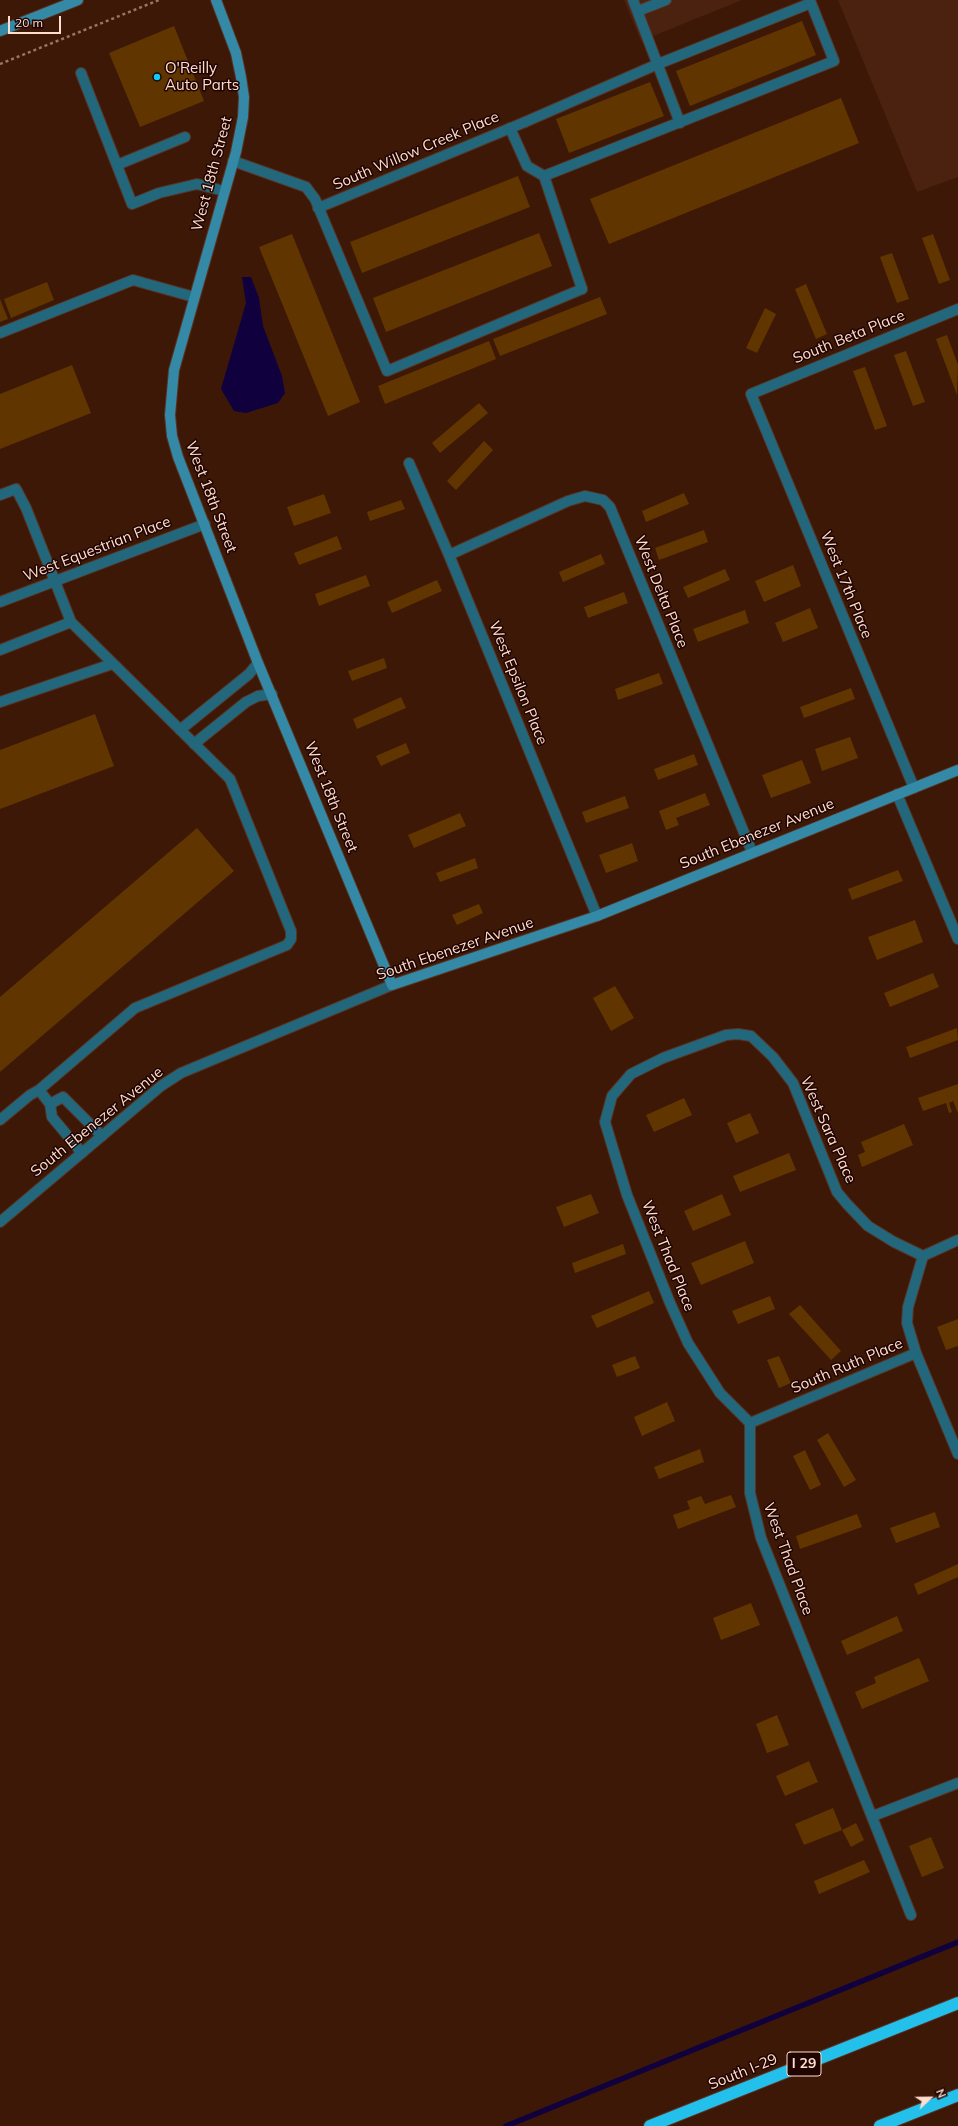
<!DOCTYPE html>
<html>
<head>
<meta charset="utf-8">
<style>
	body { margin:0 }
	#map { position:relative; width:958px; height:2126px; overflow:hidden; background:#3d1807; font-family:Mulish,sans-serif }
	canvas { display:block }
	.north { position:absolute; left:910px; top:2078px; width:40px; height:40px; -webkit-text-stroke:3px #1f0400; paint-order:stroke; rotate:68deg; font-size:11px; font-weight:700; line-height:16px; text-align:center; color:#ffddcf }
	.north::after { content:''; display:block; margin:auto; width:14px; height:18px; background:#ffddcf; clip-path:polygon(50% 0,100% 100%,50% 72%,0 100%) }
	.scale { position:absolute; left:8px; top:16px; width:53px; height:18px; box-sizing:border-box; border:2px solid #ffddcf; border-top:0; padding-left:5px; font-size:12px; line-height:14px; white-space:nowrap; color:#ffddcf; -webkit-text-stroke:3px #1f0400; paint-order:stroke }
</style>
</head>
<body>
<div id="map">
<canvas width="958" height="2126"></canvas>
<div class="north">N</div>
<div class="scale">20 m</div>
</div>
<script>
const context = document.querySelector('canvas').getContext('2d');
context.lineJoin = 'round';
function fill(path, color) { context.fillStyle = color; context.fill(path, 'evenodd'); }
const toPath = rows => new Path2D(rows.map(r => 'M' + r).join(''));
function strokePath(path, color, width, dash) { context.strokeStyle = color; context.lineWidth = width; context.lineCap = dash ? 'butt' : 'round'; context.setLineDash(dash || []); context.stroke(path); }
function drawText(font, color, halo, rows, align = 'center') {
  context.font = font + ' Mulish,sans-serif'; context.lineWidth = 3; context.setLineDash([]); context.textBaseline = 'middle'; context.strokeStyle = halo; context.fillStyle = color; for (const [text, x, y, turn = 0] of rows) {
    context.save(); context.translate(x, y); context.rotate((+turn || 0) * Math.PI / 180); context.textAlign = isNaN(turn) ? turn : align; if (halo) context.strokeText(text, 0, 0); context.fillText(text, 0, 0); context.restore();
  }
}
fill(toPath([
	[624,0,742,0,641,41],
	[838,0,958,0,958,177,917,192]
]), '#4b210f');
fill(toPath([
	[242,277,251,277,259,298,263,326,282,376,285,393,278,403,246,413,234,411,221,389,246,303]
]), '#10003d');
strokePath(toPath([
	[506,2126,958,1942]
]), '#10003d', 5.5);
fill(toPath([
	[802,21,816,55,690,106,676,71],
	[174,26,204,101,140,127,109,53],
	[650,82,664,116,569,153,556,119],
	[841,98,859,143,609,244,590,199],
	[518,176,530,207,362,273,350,242],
	[539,233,552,266,386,332,373,298],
	[292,234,360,402,328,416,259,247],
	[933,234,950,280,939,284,922,238],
	[892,253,909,299,897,303,880,257],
	[47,282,54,300,11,318,4,299],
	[806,284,827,334,816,339,795,289],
	[600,297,607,314,500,356,493,339],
	[0,299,8,319,0,322],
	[765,308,776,314,757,353,746,348],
	[947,335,958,365,957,395,936,339],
	[489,341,496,359,385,404,378,386],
	[906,351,925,402,913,406,894,355],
	[72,365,91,413,0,449,0,394],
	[865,367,887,426,875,430,853,371],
	[479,403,488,413,440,453,432,443],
	[484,441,493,450,456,490,447,481],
	[684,493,689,504,646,522,642,511],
	[324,494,331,513,294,526,287,507],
	[401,500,405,509,370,521,367,512],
	[704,530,708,542,659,560,655,548],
	[337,536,342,549,299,565,294,553],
	[601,554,605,564,563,582,559,572],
	[793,565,801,586,764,602,755,581],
	[725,569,730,580,688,598,683,587],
	[366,575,370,586,319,606,315,594],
	[437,580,442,591,392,613,387,602],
	[624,592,628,603,588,618,584,607],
	[810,608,818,628,783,642,775,623],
	[745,610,749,623,698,642,693,629],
	[384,658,387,668,352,681,348,671],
	[659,673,663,684,618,700,615,689],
	[851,688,855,699,804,718,800,707],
	[401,697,406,708,357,729,353,719],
	[95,714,114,766,0,809,0,750],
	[850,737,858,758,822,771,815,749],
	[406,743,410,753,381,766,376,756],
	[694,754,698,765,658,780,654,769],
	[802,760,811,783,771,798,762,775],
	[705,793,710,805,676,818,679,825,666,830,659,811],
	[625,796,629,808,586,823,582,812],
	[460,813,466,826,414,848,408,835],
	[197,828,234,871,0,1072,0,997],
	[632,843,638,861,606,873,599,855],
	[475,858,478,868,440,882,436,873],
	[898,870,903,881,852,900,848,889],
	[479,904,483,913,457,925,452,915],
	[915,920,923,942,877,960,868,937],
	[933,973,939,987,890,1007,884,993],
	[615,986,634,1018,611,1031,593,998],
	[957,1028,958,1040,910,1058,906,1047],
	[958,1084,958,1113,953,1101,949,1103,952,1112,949,1113,946,1103,923,1111,918,1098],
	[684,1098,692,1115,654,1132,646,1115],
	[750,1113,759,1133,736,1143,727,1123],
	[904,1124,913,1145,862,1167,858,1155,865,1152,861,1142],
	[789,1153,796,1170,740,1192,733,1176],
	[591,1194,599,1213,564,1227,556,1207],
	[722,1194,731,1215,693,1231,684,1211],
	[745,1241,754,1263,701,1285,691,1263],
	[623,1244,626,1254,575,1273,572,1263],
	[649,1291,654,1303,597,1328,591,1316],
	[770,1296,775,1309,738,1324,732,1311],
	[800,1305,841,1351,831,1360,789,1314],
	[958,1319,958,1346,946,1350,937,1327],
	[635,1356,640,1368,617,1377,612,1365],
	[779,1356,791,1383,779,1388,767,1360],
	[667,1402,675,1421,642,1436,634,1417],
	[828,1433,856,1480,844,1487,817,1440],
	[700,1449,704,1462,659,1479,654,1467],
	[805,1450,821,1485,810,1490,793,1456],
	[731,1495,736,1507,678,1529,673,1515,690,1509,687,1501,701,1496,705,1504],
	[935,1512,940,1527,896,1543,890,1528],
	[857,1514,862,1527,800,1549,796,1536],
	[958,1564,958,1577,918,1595,914,1584],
	[751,1603,760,1625,721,1640,713,1618],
	[897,1616,903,1631,847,1655,841,1641],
	[919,1658,929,1681,862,1709,855,1692,876,1683,874,1677],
	[777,1715,789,1745,767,1753,756,1724],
	[809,1761,818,1782,785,1796,776,1776],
	[833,1808,842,1830,804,1845,795,1824],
	[856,1823,864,1840,851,1847,842,1830],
	[931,1837,944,1868,922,1877,909,1846],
	[864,1860,870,1872,819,1894,814,1881]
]), '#613500');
const lane = toPath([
	[633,0,680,123],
	[638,11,666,0],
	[81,73,132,204,159,193,197,184,224,191],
	[525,122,658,64,811,3,834,61,544,176,582,289],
	[510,128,527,166,544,176],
	[117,165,185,137],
	[0,333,133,280,194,297],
	[0,495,16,489,26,508,71,622,230,779,291,931,291,939,287,945,135,1008,39,1090],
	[0,650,71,622],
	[0,702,112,664],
	[180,730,249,674,258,663],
	[194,744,246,702,258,696,272,694],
	[0,1120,30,1095,39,1090,50,1104],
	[82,1153,52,1117,50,1104,63,1097,102,1136]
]);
const street = toPath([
	[233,161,306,187,315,199,387,371,582,289],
	[318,208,525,122],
	[409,463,449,555,597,916],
	[449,555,568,501,585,496,603,500,610,507,752,852],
	[0,602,205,524],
	[914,788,751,394,958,309],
	[897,794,958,939],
	[0,1222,161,1086,181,1073,392,985],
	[916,1353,958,1454],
	[750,1423,916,1353,907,1323,908,1307,923,1256,958,1240],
	[873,1816,958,1783],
	[911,1915,761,1538,750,1493,750,1423,720,1393,688,1343,670,1303,627,1195,605,1122,612,1096,631,1074,663,1058,726,1035,738,1034,751,1036,773,1057,793,1083,837,1192,847,1204,868,1226,894,1242,923,1256]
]);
const secondary = toPath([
	[216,0,236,53,241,77,244,97,243,117,236,152,174,370,170,415,172,436,178,457,258,663,392,985,597,916,958,770],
	[0,31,78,0]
]);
const highway = toPath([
	[650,2126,958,2003],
	[880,2126,958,2095]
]);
strokePath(lane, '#583423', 12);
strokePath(street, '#583423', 12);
strokePath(secondary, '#583423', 12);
strokePath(highway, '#583423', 14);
strokePath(toPath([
	[0,64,159,0]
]), '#997566', 2.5, [3, 3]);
strokePath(lane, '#23677d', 10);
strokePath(street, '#23677d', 10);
strokePath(secondary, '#348aa6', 10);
strokePath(highway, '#24c0ec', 12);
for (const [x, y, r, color] of [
	[157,77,4,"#0dcafa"]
]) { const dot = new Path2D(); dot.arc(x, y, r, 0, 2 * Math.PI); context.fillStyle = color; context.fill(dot); strokePath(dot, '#1f0400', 1.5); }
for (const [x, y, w] of [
	[804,2064,34]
]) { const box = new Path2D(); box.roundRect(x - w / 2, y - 12, w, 24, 3); context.fillStyle = '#1f0400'; context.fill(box); strokePath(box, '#ffddcf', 1); }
drawText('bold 14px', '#ffddcf', null, [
	["I 29",804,2064]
]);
drawText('15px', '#ffddcf', '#1f0400', [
	["O'Reilly",165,68],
	["Auto Parts",165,85]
], 'left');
drawText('15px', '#ffddcf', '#1f0400', [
	["South Willow Creek Place",416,151,-23],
	["West 18th Street",212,174,-75],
	["South Beta Place",849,337,-22],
	["West 18th Street",211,497,69],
	["West Equestrian Place",97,549,-21],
	["West 17th Place",846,585,68],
	["West Delta Place",661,592,68],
	["West Epsilon Place",518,683,68],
	["West 18th Street",331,797,68],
	["South Ebenezer Avenue",757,834,-22],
	["South Ebenezer Avenue",455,949,-19],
	["South Ebenezer Avenue",97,1122,-39],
	["West Sara Place",828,1130,66],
	["West Thad Place",668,1256,68],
	["South Ruth Place",847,1366,-23],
	["West Thad Place",788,1559,70],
	["South I-29",743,2072,-22]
]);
</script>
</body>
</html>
